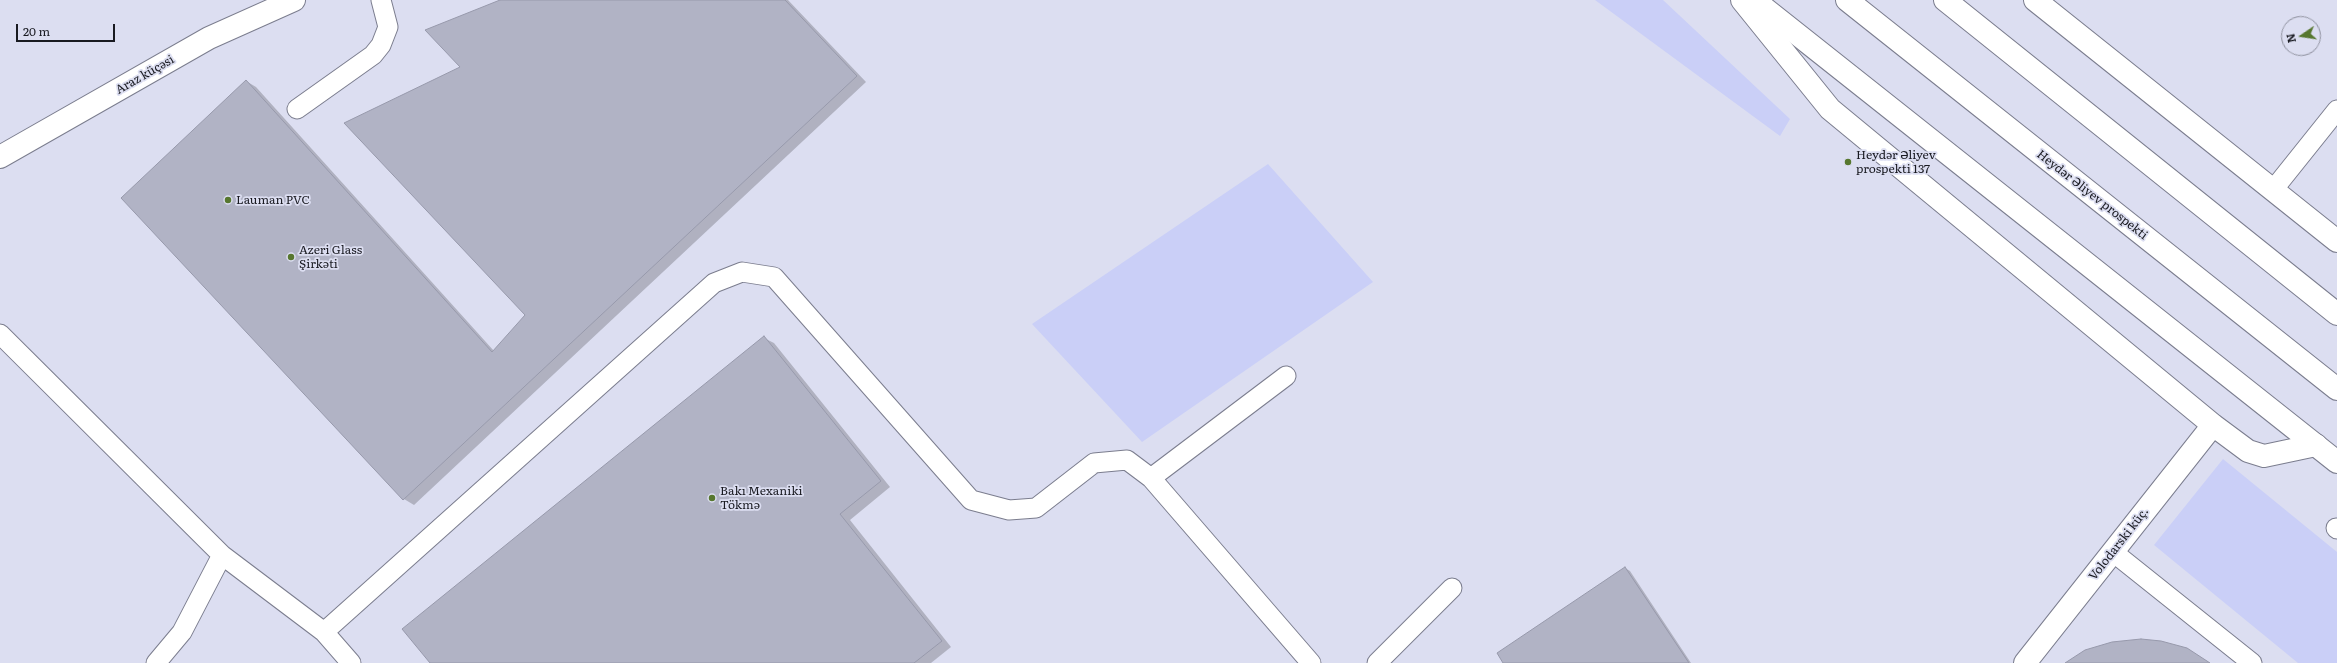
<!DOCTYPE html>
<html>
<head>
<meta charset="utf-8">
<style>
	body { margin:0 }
	#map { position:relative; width:2337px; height:663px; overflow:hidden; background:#dcdef1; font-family:Literata,serif }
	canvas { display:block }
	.north { position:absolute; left:2281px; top:16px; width:40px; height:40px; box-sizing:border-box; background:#dcdef1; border:1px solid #8e909e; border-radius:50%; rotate:257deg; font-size:11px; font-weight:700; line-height:16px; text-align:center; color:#191a21 }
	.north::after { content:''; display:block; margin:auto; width:14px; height:18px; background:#57772f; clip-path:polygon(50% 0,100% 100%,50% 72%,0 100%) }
	.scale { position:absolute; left:16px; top:24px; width:99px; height:18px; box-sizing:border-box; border:2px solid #191a21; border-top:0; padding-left:5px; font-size:12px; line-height:14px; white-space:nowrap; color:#191a21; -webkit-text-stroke:3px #dcdef1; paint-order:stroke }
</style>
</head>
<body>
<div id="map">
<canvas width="2337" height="663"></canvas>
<div class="north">N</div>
<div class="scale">20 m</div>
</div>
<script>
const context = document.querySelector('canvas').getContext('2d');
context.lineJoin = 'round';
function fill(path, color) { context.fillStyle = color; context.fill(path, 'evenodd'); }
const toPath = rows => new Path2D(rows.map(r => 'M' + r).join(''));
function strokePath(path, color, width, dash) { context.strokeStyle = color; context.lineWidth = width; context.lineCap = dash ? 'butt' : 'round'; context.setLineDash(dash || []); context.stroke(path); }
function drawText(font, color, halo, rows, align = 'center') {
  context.font = font + ' Literata,serif'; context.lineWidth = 3.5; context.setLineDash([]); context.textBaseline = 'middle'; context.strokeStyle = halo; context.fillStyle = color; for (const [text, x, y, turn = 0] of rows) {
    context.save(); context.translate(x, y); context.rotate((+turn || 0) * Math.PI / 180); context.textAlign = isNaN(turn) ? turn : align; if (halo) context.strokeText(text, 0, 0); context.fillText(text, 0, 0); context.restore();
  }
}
fill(toPath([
	[1595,0,1663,0,1790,119,1780,136],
	[1268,164,1373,282,1142,442,1032,324],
	[2223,459,2337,552,2337,663,2298,663,2154,545]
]), '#cacff7');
fill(toPath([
	[502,0,788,0,866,82,414,505,404,499,246,81,256,87,494,351,527,315,462,68],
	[764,338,774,343,890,487,850,520,951,647,931,663,431,663],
	[1625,568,1630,571,1691,663,1505,663]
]), '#0003');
const building = toPath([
	[500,0,785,0,857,76,403,500,121,198,246,80,492,352,525,315,344,123,460,67,425,30,500,0],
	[764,336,881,481,840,514,942,641,914,663,430,663,402,629,764,336],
	[1625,567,1689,663,1503,663,1497,653,1625,567],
	[2141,639,2161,641,2187,648,2210,663,2065,663,2085,650,2112,642,2141,639]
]);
fill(building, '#b1b3c5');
strokePath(building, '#9799ab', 1);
const service = toPath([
	[297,109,373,55,381,45,388,27,381,0],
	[2273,190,2337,110],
	[0,334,222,555,324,632,351,663],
	[1151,478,1286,376],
	[2336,528,2337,529],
	[2113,552,2252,663],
	[324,632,714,283,742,272,774,277,971,500,1009,510,1036,508,1094,463,1127,460,1151,478,1311,663],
	[156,663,182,632,222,555],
	[1377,663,1452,588]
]);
const minor = toPath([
	[1742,0,1830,109,2213,425,2248,451,2264,456,2316,445],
	[2025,663,2213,425]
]);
const tertiary = toPath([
	[0,157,209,38,294,0]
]);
const secondary = toPath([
	[1754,0,2337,462],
	[2035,0,2337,241]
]);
const trunk = toPath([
	[1847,0,2337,389],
	[1945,0,2337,314]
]);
strokePath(service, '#7b7d8e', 21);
strokePath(minor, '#7b7d8e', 24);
strokePath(tertiary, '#7b7d8e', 24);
strokePath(secondary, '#7b7d8e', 24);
strokePath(trunk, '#7b7d8e', 24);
strokePath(service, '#fff', 19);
strokePath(minor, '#fff', 22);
strokePath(tertiary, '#fff', 22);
strokePath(secondary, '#fff', 22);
strokePath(trunk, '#fff', 22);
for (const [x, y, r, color] of [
	[1848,162,4,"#57772f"],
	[228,200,4,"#57772f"],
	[291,257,4,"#57772f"],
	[712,498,4,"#57772f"]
]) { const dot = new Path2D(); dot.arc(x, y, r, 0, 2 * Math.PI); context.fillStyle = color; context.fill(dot); strokePath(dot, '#dcdef1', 1.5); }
drawText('12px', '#191a21', '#dcdef1', [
	["Araz küçəsi",145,75,-30],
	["Heydər Əliyev prospekti",2092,195,38],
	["Volodarski küç.",2119,544,-52]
]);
drawText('12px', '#191a21', '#dcdef1', [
	["Heydər Əliyev",1856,155],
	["prospekti 137",1856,169],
	["Lauman PVC",236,200],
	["Azeri Glass",299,250],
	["Şirkəti",299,264],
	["Bakı Mexaniki",720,491],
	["Tökmə",720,505]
], 'left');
</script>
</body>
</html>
